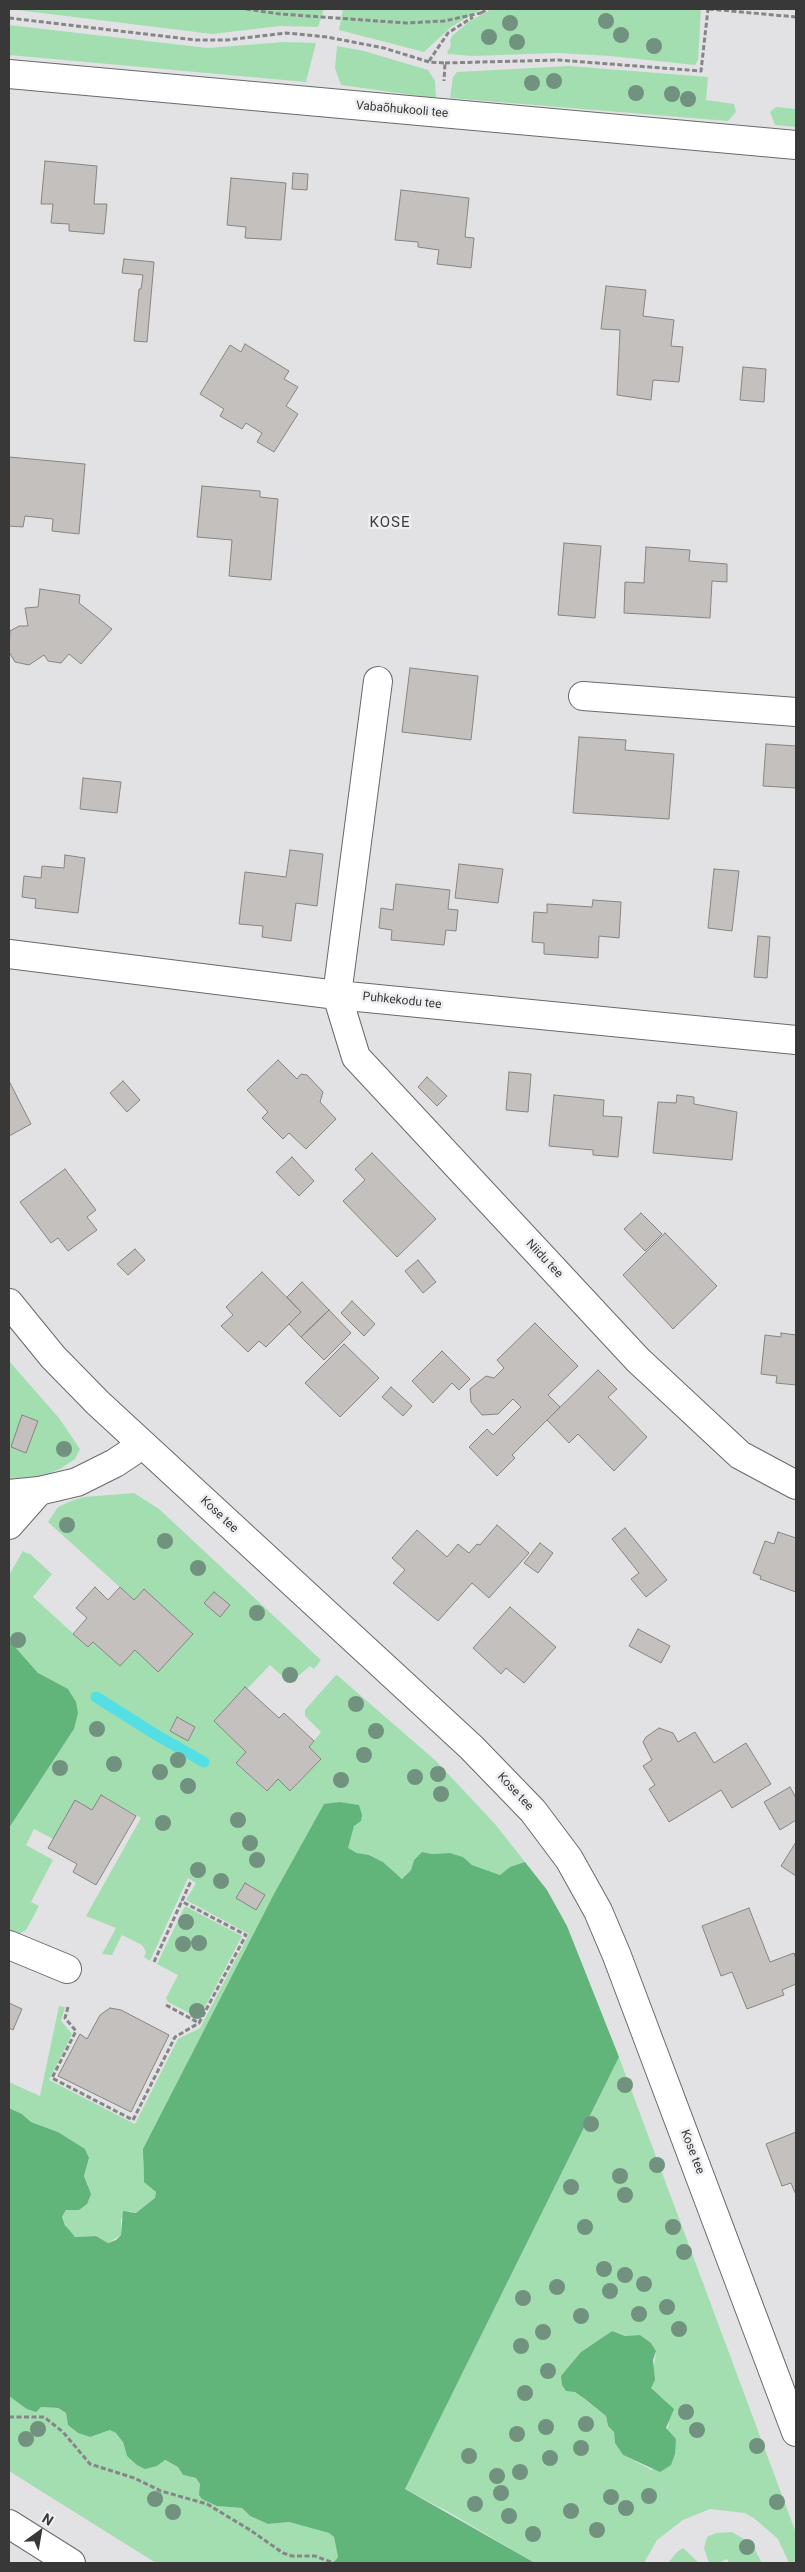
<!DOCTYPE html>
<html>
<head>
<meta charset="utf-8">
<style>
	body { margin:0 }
	#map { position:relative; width:805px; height:2572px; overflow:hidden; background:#e2e2e5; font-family:Roboto,sans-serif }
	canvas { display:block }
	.frame { position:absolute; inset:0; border:10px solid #383839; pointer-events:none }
	.north { position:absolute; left:15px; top:2507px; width:50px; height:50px; -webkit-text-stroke:4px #efeff2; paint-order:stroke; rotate:32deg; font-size:14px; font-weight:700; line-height:20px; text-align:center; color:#383839 }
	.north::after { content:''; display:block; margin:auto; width:18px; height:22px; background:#383839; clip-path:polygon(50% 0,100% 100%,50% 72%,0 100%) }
</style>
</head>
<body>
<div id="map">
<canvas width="805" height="2572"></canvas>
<div class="frame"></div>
<div class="north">N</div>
</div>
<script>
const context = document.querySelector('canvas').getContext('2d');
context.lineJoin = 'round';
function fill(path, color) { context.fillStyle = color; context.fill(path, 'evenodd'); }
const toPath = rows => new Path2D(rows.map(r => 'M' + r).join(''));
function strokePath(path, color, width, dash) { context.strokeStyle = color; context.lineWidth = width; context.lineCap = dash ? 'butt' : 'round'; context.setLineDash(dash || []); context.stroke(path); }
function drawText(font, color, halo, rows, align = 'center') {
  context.font = font + ' Roboto,sans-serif'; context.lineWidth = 5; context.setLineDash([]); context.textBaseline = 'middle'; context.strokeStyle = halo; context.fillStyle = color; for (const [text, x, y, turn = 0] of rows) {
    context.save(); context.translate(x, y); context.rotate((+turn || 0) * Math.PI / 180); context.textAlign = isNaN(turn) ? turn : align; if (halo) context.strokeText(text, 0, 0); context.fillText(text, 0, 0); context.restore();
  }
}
fill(toPath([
	[9,9,324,9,318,27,280,26,212,34],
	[343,9,482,9,451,27,424,52,339,30],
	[492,9,701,9,698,60,695,65,610,56,557,53,473,56,448,54,447,52,451,46,450,40,453,35,470,21],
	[9,25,208,48,284,42,316,43,306,82,9,55],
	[337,46,364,51,428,70,435,81,436,97,434,98,341,85,335,68],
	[569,66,708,77,706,100,734,104,736,112,728,121,450,98,453,77,457,72],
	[776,107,796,109,796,127,775,125,770,112],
	[9,1361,59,1418,80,1449,75,1459,60,1469,40,1477,9,1479],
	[134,1493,159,1509,321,1660,314,1669,310,1666,290,1683,270,1665,247,1689,245,1687,214,1721,246,1752,236,1763,266,1791,278,1779,291,1791,320,1759,309,1747,321,1732,305,1716,305,1710,335,1676,337,1675,436,1761,495,1824,525,1862,510,1867,500,1875,472,1865,463,1857,450,1853,432,1854,422,1852,414,1860,411,1870,402,1879,383,1862,369,1855,357,1853,347,1848,359,1805,340,1802,332,1804,143,2162,144,2181,156,2192,155,2199,136,2213,130,2211,121,2219,121,2235,108,2243,96,2236,75,2237,69,2232,62,2217,66,2210,79,2210,88,2185,84,2176,89,2158,85,2150,58,2132,31,2122,22,2114,9,2108,9,2082,40,2096,59,2006,65,2007,61,2021,72,2034,49,2080,135,2124,178,2039,200,2028,249,1934,186,1900,196,1883,188,1878,150,1961,144,1957,146,1952,142,1945,122,1935,112,1955,102,1954,116,1928,86,1916,141,1818,101,1796,92,1810,53,1839,34,1829,26,1845,53,1860,31,1902,39,1906,26,1930,17,1935,9,1932,9,1828,74,1729,38,1673,9,1640,9,1575,23,1551,28,1554,29,1553,52,1574,33,1597,88,1647,93,1642,120,1666,135,1650,158,1671,144,1589,134,1600,48,1522,58,1507,71,1501,84,1497],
	[185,1906,242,1936,205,2007,193,2015,168,2002,166,1998,178,1975,157,1964],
	[619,2057,796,2533,796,2563,789,2563,778,2539,755,2519,745,2513,710,2509,683,2520,657,2540,644,2563,535,2563,452,2514,405,2489],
	[612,2331,625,2336,640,2335,651,2343,656,2351,651,2388,655,2394,666,2401,669,2424,652,2470,623,2455,615,2443,614,2432,608,2426,606,2416,575,2392,581,2352],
	[9,2396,41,2407,58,2408,66,2413,68,2425,78,2433,90,2437,110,2430,117,2433,123,2442,127,2456,157,2466,164,2460,178,2467,183,2475,196,2478,217,2506,242,2508,250,2516,268,2524,289,2522,329,2533,334,2537,338,2557,333,2563,156,2563,9,2471],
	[732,2532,752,2544,762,2563,729,2563,727,2559,718,2563,709,2563,704,2548,707,2537,716,2533],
	[683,2548,699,2563,668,2563,677,2552]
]), '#a3deb1');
fill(toPath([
	[9,1640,38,1673,68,1689,76,1702,78,1713,74,1729,9,1828],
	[340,1802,359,1805,362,1815,361,1821,354,1826,348,1848,357,1853,369,1855,383,1862,402,1879,411,1870,414,1860,422,1852,432,1854,450,1853,463,1857,472,1865,500,1875,510,1867,525,1862,547,1890,567,1926,619,2057,405,2489,535,2563,333,2563,338,2557,334,2537,329,2533,289,2522,268,2524,250,2516,242,2508,217,2506,202,2499,199,2495,200,2484,196,2478,183,2475,178,2467,165,2460,157,2466,145,2469,137,2465,127,2456,123,2442,116,2433,110,2430,90,2437,78,2433,68,2425,66,2413,58,2408,41,2407,36,2412,27,2409,9,2396,9,2108,22,2114,31,2122,58,2132,85,2149,89,2158,84,2176,91,2194,87,2204,79,2210,66,2210,62,2217,65,2225,75,2237,96,2236,108,2243,116,2240,121,2235,123,2211,136,2213,155,2198,156,2192,144,2182,143,2149,274,1894,324,1804],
	[612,2331,625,2336,640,2335,651,2343,656,2351,653,2360,655,2380,651,2388,674,2409,666,2428,676,2439,675,2454,671,2465,660,2472,623,2455,615,2443,614,2432,608,2426,606,2416,586,2400,575,2392,566,2391,562,2385,561,2376,581,2352]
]), '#62b57a');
strokePath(toPath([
	[96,1697,158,1736,204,1762]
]), '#54dfe5', 11);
const building = toPath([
	[45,161,97,166,94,204,107,204,104,234,69,231,69,224,51,223,53,204,41,204,45,161],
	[293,173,308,174,307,190,292,189,293,173],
	[231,178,286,183,281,240,245,238,246,227,227,225,231,178],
	[401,190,469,198,465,237,474,238,471,268,437,264,439,250,418,247,418,242,395,240,401,190],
	[124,259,154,262,147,342,134,341,139,289,141,289,143,275,122,273,124,259],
	[606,286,646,290,643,316,674,320,671,346,683,347,679,382,653,380,651,400,617,395,620,330,601,329,606,286],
	[245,344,289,371,284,379,298,387,286,406,298,414,274,452,257,442,262,433,246,423,242,429,220,416,224,409,200,394,230,345,241,352,245,344],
	[743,367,766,369,764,402,740,400,743,367],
	[9,457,85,464,79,534,52,531,53,519,25,516,23,527,9,526,9,457],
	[202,486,260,491,260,497,278,499,271,580,229,576,232,540,197,537,202,486],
	[564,543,601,546,595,618,558,615,564,543],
	[646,547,690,550,689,561,727,564,727,582,712,581,710,618,624,613,625,582,644,583,646,547],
	[40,589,80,595,79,603,112,629,81,664,69,654,61,663,48,661,44,655,29,665,15,662,9,652,10,631,19,626,28,626,25,608,38,607,40,589],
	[410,668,478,676,471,740,402,732,410,668],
	[579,737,626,740,625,750,674,754,669,819,573,813,579,737],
	[766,744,796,746,796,788,763,786,766,744],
	[83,778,121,782,117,813,80,809,83,778],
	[290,850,323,854,317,906,296,903,291,941,262,937,263,926,239,924,245,872,286,877,290,850],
	[65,855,85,858,78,913,35,908,36,899,22,897,24,876,41,878,42,866,64,868,65,855],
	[459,864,503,869,498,903,455,898,459,864],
	[714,869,739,871,732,931,708,928,714,869],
	[396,884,450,890,448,909,458,910,456,931,446,930,444,945,391,940,392,930,379,928,381,908,393,910,396,884],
	[593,900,621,902,619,938,599,936,598,958,544,954,544,943,532,942,534,912,547,913,547,904,592,907,593,900],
	[758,936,770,937,767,978,754,977,758,936],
	[278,1060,297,1079,301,1074,307,1075,323,1092,320,1102,336,1119,306,1149,289,1133,283,1139,262,1118,268,1112,247,1090,278,1060],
	[509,1072,531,1074,528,1112,506,1110,509,1072],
	[427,1077,447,1096,437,1106,418,1087,427,1077],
	[9,1081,31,1124,9,1136,9,1081],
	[123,1081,140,1100,127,1112,110,1093,123,1081],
	[554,1095,604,1100,603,1116,622,1117,618,1157,593,1155,593,1150,549,1146,554,1095],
	[677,1095,694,1097,694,1104,737,1112,732,1160,653,1153,658,1102,676,1103,677,1095],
	[372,1153,436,1219,397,1257,343,1201,365,1180,355,1169,372,1153],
	[292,1157,314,1181,299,1196,276,1172,292,1157],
	[65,1169,96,1210,87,1217,97,1230,68,1251,58,1238,51,1243,20,1202,65,1169],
	[641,1213,662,1234,645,1251,624,1229,641,1213],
	[665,1233,717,1286,673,1329,623,1275,665,1233],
	[135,1249,145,1260,128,1275,117,1264,135,1249],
	[418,1260,436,1282,423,1293,405,1271,418,1260],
	[262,1272,301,1312,266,1347,259,1341,248,1352,221,1326,233,1315,226,1307,262,1272],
	[302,1282,329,1310,301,1337,289,1324,301,1312,287,1297,302,1282],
	[352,1301,375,1324,364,1336,341,1313,352,1301],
	[329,1310,351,1333,324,1360,301,1337,329,1310],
	[535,1323,578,1366,548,1395,560,1407,512,1455,515,1458,497,1476,469,1447,487,1429,493,1435,521,1407,513,1399,498,1414,482,1415,471,1402,470,1389,486,1376,494,1378,504,1368,497,1360,535,1323],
	[781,1333,796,1335,796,1385,776,1383,777,1376,761,1374,765,1335,781,1337,781,1333],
	[344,1344,379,1378,340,1417,305,1383,344,1344],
	[442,1351,470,1379,459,1390,452,1383,433,1403,412,1381,442,1351],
	[598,1370,617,1389,608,1397,647,1437,614,1471,578,1434,569,1443,547,1420,598,1370],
	[391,1387,412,1406,403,1416,382,1397,391,1387],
	[22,1415,38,1421,26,1453,11,1447,22,1415],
	[497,1525,529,1553,489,1598,472,1583,438,1621,393,1583,405,1570,392,1558,417,1530,447,1557,458,1544,469,1553,477,1544,480,1545,497,1525],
	[625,1528,667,1580,646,1597,631,1579,639,1573,612,1539,625,1528],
	[778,1532,796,1538,796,1592,760,1579,761,1576,753,1573,765,1541,774,1544,778,1532],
	[540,1543,553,1553,538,1573,524,1563,540,1543],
	[95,1587,108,1600,120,1587,134,1600,144,1589,193,1634,158,1672,135,1650,120,1666,93,1642,88,1647,73,1634,87,1618,76,1608,95,1587],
	[214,1592,230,1605,220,1617,204,1603,214,1592],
	[510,1607,556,1647,524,1683,506,1668,501,1674,473,1648,510,1607],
	[638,1629,670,1646,661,1663,629,1646,638,1629],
	[245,1687,279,1718,284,1713,314,1741,309,1747,321,1759,290,1791,278,1779,267,1791,236,1763,246,1752,214,1721,245,1687],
	[177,1717,195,1727,188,1741,170,1731,177,1717],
	[659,1728,673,1733,678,1742,695,1732,714,1763,746,1743,771,1784,732,1808,721,1790,669,1822,649,1789,655,1785,643,1766,652,1760,643,1742,646,1737,659,1728],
	[790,1787,796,1798,796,1820,780,1830,764,1802,790,1787],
	[101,1795,136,1816,96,1885,73,1872,77,1864,48,1848,75,1800,92,1810,101,1795],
	[796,1842,796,1876,781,1866,796,1842],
	[245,1883,265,1895,256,1910,236,1898,245,1883],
	[749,1908,770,1962,794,1953,796,1959,796,1984,782,1990,784,1995,747,2009,732,1972,721,1976,702,1926,749,1908],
	[9,2003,22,2009,13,2030,9,2028,9,2003],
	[110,2008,121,2010,169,2035,131,2112,58,2076,80,2034,87,2039,100,2015,110,2008],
	[796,2132,796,2195,791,2183,782,2186,766,2144,796,2132]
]);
fill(building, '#c3c0be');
strokePath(building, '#878482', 1);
const street = toPath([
	[378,681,337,995,356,1057,638,1360,740,1455,796,1485],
	[583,696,796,712],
	[9,954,337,995,796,1040],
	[9,1494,39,1491,77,1482,115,1463,142,1445],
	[9,1525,39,1491],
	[9,1945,67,1969]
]);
const secondary = toPath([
	[9,74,796,145],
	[9,1303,53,1357,98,1403,471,1747,533,1811,569,1859,598,1911,617,1956,796,2432],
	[9,2524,71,2563]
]);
strokePath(street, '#6a6a6d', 30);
strokePath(secondary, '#6a6a6d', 30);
strokePath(toPath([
	[246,9,280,14,406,23,444,21,481,13],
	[709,9,796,17],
	[481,13,488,9],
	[9,18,196,40,227,40,286,33,327,37,384,48,429,62,445,63,444,81],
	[429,61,448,33,473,17],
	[445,63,558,60,701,71,708,9],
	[154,1962,191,1881],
	[166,2005,199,2023,246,1935,181,1901],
	[68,2007,65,2018,76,2031,52,2078,133,2120,175,2037,199,2023],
	[9,2417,44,2417,63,2432,90,2464,134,2478,161,2491,207,2504,250,2530,283,2553,292,2556,315,2556,334,2563]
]), '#868688', 3, [5, 2.5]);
strokePath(street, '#fff', 28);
strokePath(secondary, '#fff', 28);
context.fillStyle = '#71927e';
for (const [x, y] of [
	[606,21],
	[510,23],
	[621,35],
	[489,37],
	[517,42],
	[654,46],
	[554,81],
	[532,83],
	[636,93],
	[672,94],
	[688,99],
	[64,1449],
	[67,1525],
	[165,1541],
	[198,1568],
	[257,1613],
	[18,1640],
	[290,1675],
	[356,1704],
	[97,1729],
	[376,1731],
	[364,1755],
	[178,1760],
	[114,1764],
	[60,1768],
	[160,1772],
	[438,1774],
	[415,1777],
	[341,1780],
	[188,1786],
	[441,1794],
	[238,1820],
	[163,1823],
	[250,1843],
	[257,1860],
	[198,1870],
	[221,1881],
	[186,1922],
	[199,1943],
	[183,1944],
	[197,2011],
	[625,2085],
	[591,2124],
	[657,2165],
	[620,2176],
	[571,2187],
	[625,2195],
	[585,2227],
	[673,2227],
	[684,2252],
	[604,2269],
	[625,2275],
	[644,2284],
	[557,2287],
	[610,2291],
	[523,2298],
	[667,2307],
	[639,2314],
	[581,2316],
	[679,2329],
	[543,2332],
	[521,2346],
	[548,2371],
	[525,2393],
	[686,2412],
	[586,2424],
	[546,2427],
	[38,2429],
	[697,2430],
	[517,2434],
	[26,2439],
	[757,2446],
	[581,2448],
	[469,2456],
	[550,2458],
	[520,2472],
	[497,2476],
	[501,2493],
	[649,2496],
	[611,2497],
	[155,2499],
	[777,2502],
	[475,2504],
	[626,2508],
	[571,2511],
	[173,2512],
	[509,2516],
	[597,2530],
	[533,2534],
	[747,2547]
]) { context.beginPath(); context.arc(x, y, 8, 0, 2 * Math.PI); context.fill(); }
drawText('12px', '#383839', '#efeff2', [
	["Vabaõhukooli tee",402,110,5],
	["Puhkekodu tee",402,1001,6],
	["Niidu tee",544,1259,47],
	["Kose tee",219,1515,43],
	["Kose tee",515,1792,47],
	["Kose tee",692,2152,69]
]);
context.letterSpacing = '1px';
drawText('15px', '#3d3d3f', '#efeff2', [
	["KOSE",390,523]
]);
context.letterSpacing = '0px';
</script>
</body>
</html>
